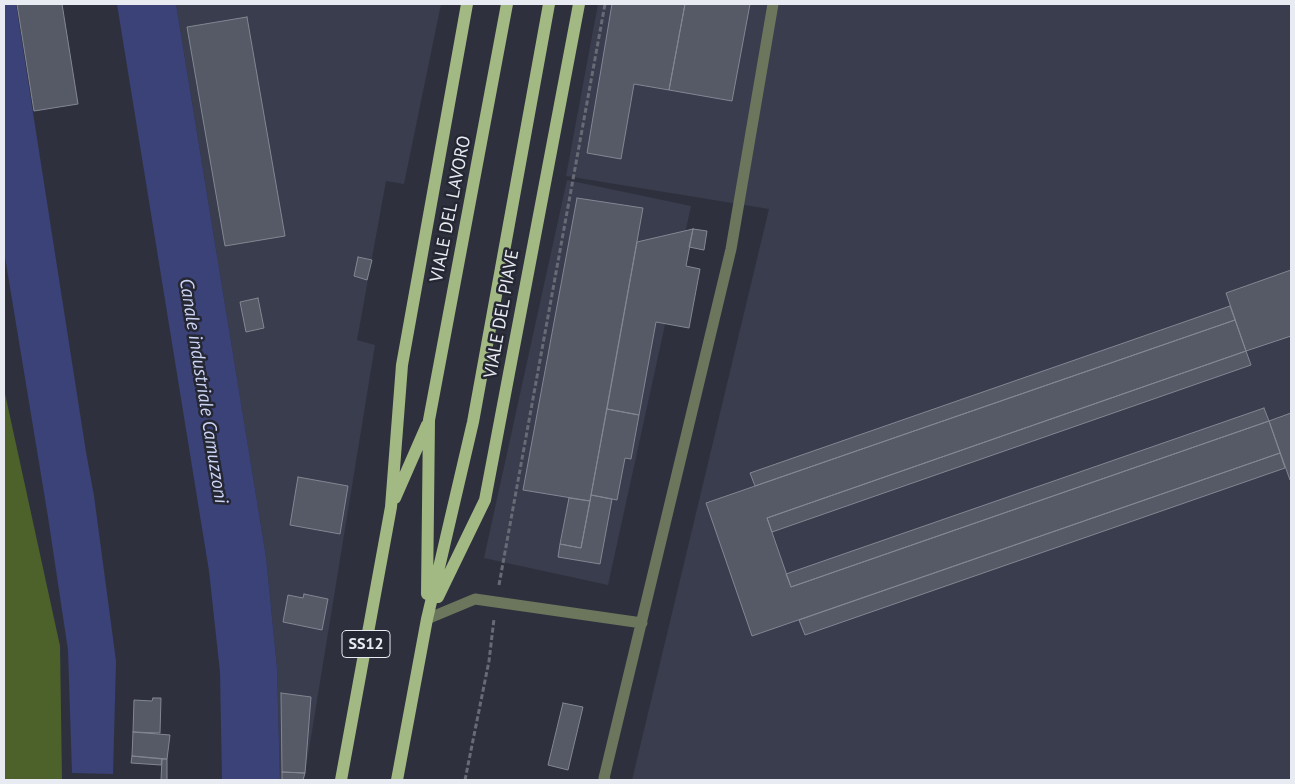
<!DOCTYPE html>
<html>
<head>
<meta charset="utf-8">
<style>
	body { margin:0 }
	#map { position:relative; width:1295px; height:784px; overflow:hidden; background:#2e313d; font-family:"PT Sans",sans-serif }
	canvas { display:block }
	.frame { position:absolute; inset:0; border:5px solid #e9ebf3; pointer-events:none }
</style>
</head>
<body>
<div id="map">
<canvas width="1295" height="784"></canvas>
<div class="frame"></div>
</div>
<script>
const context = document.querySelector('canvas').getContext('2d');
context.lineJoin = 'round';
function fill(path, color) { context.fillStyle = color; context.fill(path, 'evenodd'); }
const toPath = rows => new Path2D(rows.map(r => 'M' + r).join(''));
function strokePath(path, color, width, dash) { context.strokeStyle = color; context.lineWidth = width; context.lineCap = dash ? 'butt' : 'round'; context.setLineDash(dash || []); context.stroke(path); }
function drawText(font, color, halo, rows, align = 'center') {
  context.font = font + ' "PT Sans",sans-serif'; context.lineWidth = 5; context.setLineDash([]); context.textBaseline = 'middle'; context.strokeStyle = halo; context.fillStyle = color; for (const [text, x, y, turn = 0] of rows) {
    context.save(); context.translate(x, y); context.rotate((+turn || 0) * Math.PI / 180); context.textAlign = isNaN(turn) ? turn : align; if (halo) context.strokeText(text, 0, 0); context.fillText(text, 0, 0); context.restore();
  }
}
fill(toPath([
	[176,4,441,4,404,184,386,181,357,340,375,345,304,780,280,780,277,668,266,557],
	[598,4,1291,4,1291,780,632,780,769,209,566,176],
	[567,180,691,206,608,585,484,558]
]), '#393d4d');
fill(toPath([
	[4,389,60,646,62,780,4,780]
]), '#4d612b');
fill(toPath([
	[4,4,16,4,86,452,94,496,116,661,113,774,72,773,68,650,48,517,4,251],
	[117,4,176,4,266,557,277,668,280,780,222,780,220,672,209,571]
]), '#3a4278');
const building = toPath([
	[17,4,62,4,78,104,34,111,17,4],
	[612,4,685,4,669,90,634,84,621,159,587,153,612,4],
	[685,4,750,4,732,101,669,90,685,4],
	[247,17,285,236,225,246,187,27,247,17],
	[577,198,643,208,590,501,523,490,577,198],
	[693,229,707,231,704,250,689,247,693,229],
	[693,229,686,266,700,269,689,328,656,322,639,415,607,409,637,242,693,229],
	[358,257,372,260,367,280,354,276,358,257],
	[1291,270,1291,336,1246,351,1226,293,1291,270],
	[258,298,264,328,246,332,240,302,258,298],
	[1230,306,1235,320,755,486,750,473,1230,306],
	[1235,320,1246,351,767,518,791,587,1269,421,1280,453,752,636,706,503,1235,320],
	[1246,351,1251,365,772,532,767,518,1246,351],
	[1264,408,1269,421,791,587,786,574,1264,408],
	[607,409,639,415,631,459,625,458,617,500,591,495,607,409],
	[1291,413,1291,480,1290,480,1269,421,1291,413],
	[1280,453,1285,468,805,635,799,620,1280,453],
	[298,477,348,486,340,534,290,525,298,477],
	[591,495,612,499,600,564,558,557,560,544,581,548,591,495],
	[569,498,590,501,581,548,560,544,569,498],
	[304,594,328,599,322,630,283,622,288,595,303,598,304,594],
	[281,693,311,697,305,773,282,772,281,693],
	[153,698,161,698,160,733,133,732,134,700,152,701,153,698],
	[563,703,583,707,568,770,548,765,563,703],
	[133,732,170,735,167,759,132,756,133,732],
	[132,756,162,759,161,765,131,763,132,756],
	[162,759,167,759,167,780,161,780,162,759],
	[282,772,305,773,303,780,282,780,282,772]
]);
fill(building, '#565a66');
strokePath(building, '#838794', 1);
strokePath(toPath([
	[499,585,605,4],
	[465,780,489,661,494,619]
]), '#686a75', 3, [5, 2.5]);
strokePath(toPath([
	[427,619,475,599,642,623],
	[605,780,604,778,731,249,773,4]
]), '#6b765c', 11);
strokePath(toPath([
	[395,498,427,425],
	[427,594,429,420,507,4],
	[438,597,485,500,579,4],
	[341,780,391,507,402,365,467,4],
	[397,780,427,619,473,422,549,4]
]), '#a3b983', 12);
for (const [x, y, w] of [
	[366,644,48]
]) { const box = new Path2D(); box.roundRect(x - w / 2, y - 13.5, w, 27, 4); context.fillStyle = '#252732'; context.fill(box); strokePath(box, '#e9ebf3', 1); }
drawText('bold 16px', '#e9ebf3', null, [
	["SS12",366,644]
]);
drawText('18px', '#e9ebf3', '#252732', [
	["VIALE DEL LAVORO",451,209,-79],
	["VIALE DEL PIAVE",502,314,-80]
]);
drawText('italic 19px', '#cdd5f7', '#252732', [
	["Canale industriale Camuzzoni",203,391,81]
]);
</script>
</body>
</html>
